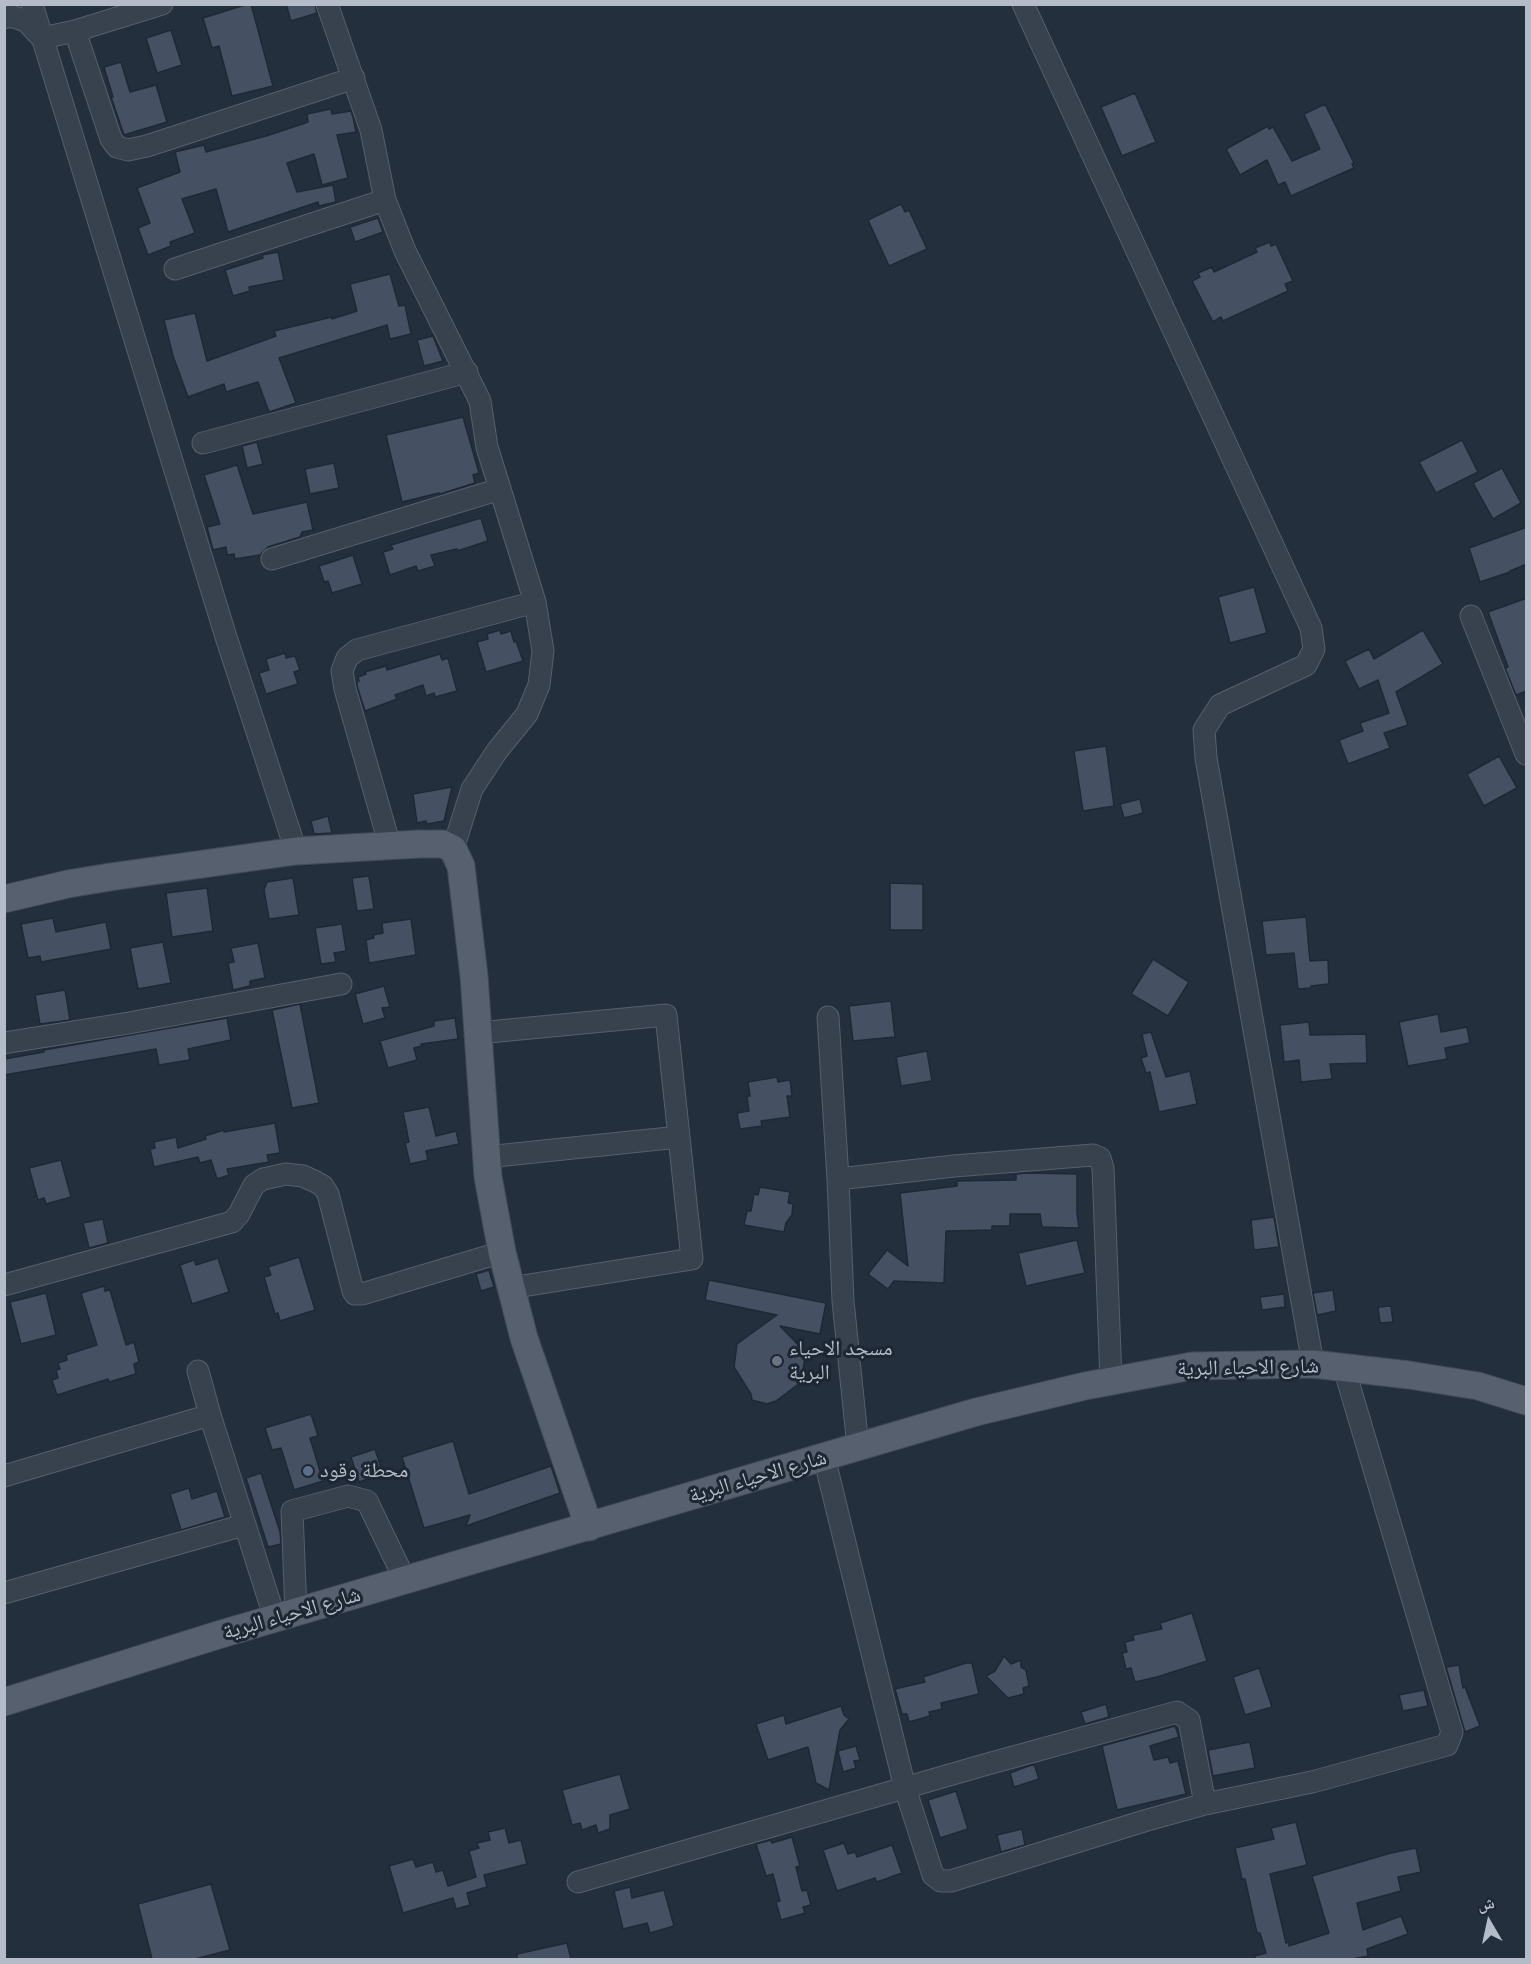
<!DOCTYPE html>
<html>
<head>
<meta charset="utf-8">
<style>
	body { margin:0 }
	#map { position:relative; width:1531px; height:1964px; overflow:hidden; background:#242f3e; font-family:"Fira Sans Condensed","Noto Naskh Arabic",sans-serif }
	canvas { display:block }
	.frame { position:absolute; inset:0; border:6px solid #b4bcc9; pointer-events:none }
	.north { position:absolute; left:1459px; top:1892px; width:60px; height:60px; -webkit-text-stroke:4px #1d2633; paint-order:stroke; rotate:351deg; font-size:16px; font-weight:700; line-height:24px; text-align:center; color:#b4bcc9 }
	.north::after { content:''; display:block; margin:auto; width:21px; height:27px; background:#b4bcc9; clip-path:polygon(50% 0,100% 100%,50% 72%,0 100%) }
</style>
</head>
<body>
<div id="map">
<canvas width="1531" height="1964"></canvas>
<div class="frame"></div>
<div class="north">ش</div>
</div>
<script>
const context = document.querySelector('canvas').getContext('2d');
context.lineJoin = 'round';
function fill(path, color) { context.fillStyle = color; context.fill(path, 'evenodd'); }
const toPath = rows => new Path2D(rows.map(r => 'M' + r).join(''));
function strokePath(path, color, width, dash) { context.strokeStyle = color; context.lineWidth = width; context.lineCap = dash ? 'butt' : 'round'; context.setLineDash(dash || []); context.stroke(path); }
function drawText(font, color, halo, rows, align = 'center') {
  context.font = font + ' "Fira Sans Condensed","Noto Naskh Arabic",sans-serif'; context.lineWidth = 6; context.setLineDash([]); context.textBaseline = 'middle'; context.strokeStyle = halo; context.fillStyle = color; for (const [text, x, y, turn = 0] of rows) {
    context.save(); context.translate(x, y); context.rotate((+turn || 0) * Math.PI / 180); context.textAlign = isNaN(turn) ? turn : align; if (halo) context.strokeText(text, 0, 0); context.fillText(text, 0, 0); context.restore();
  }
}
const building = toPath([
	[248,4,251,4,273,86,232,96,219,46,212,48,203,18,248,4],
	[286,4,315,4,317,13,291,21,286,4],
	[171,30,182,65,157,73,146,38,171,30],
	[121,62,130,92,156,85,167,122,124,135,111,97,113,97,104,67,121,62],
	[1135,93,1156,142,1122,156,1101,107,1135,93],
	[1325,104,1354,163,1352,164,1354,168,1291,196,1285,182,1278,185,1267,160,1240,175,1226,149,1268,126,1269,129,1273,127,1292,161,1320,149,1304,114,1325,104],
	[331,109,332,114,351,111,353,117,356,132,337,135,348,178,322,185,314,154,287,163,297,192,333,185,336,202,319,206,318,202,228,232,216,189,182,199,195,233,170,242,171,246,148,255,138,228,150,223,137,188,180,172,175,152,204,145,206,152,266,136,308,122,307,114,331,109],
	[901,204,905,212,909,210,927,249,889,266,868,220,901,204],
	[378,218,383,232,355,242,350,227,378,218],
	[1270,242,1271,246,1276,244,1293,281,1285,284,1288,291,1223,321,1221,317,1213,322,1192,281,1200,277,1198,273,1212,267,1214,272,1257,252,1255,248,1270,242],
	[278,252,284,280,249,287,250,291,233,296,225,270,263,258,262,255,278,252],
	[390,274,399,306,405,305,411,334,390,339,387,325,279,358,296,403,269,412,258,382,226,392,224,384,188,397,173,356,164,320,195,313,207,361,276,336,274,331,332,317,332,319,357,311,350,284,390,274],
	[433,336,443,361,424,366,417,340,433,336],
	[463,417,479,473,473,475,475,483,440,494,439,493,402,502,386,435,463,417],
	[1462,440,1478,472,1436,493,1419,462,1462,440],
	[257,442,263,464,247,468,242,446,257,442],
	[334,463,339,488,310,494,305,469,334,463],
	[237,465,253,514,307,502,313,530,302,532,300,537,268,547,260,555,235,559,234,554,227,555,226,547,213,550,207,527,220,524,204,475,237,465],
	[1502,468,1521,503,1493,519,1473,483,1502,468],
	[481,518,488,541,457,551,457,549,431,555,435,566,418,571,416,566,390,575,383,552,393,549,391,545,481,518],
	[1527,527,1527,564,1510,571,1510,572,1480,582,1469,548,1527,527],
	[353,555,362,584,332,593,328,581,324,582,319,566,353,555],
	[1254,587,1267,633,1230,643,1218,597,1254,587],
	[1527,598,1527,691,1516,695,1505,668,1508,667,1488,612,1527,598],
	[500,630,501,634,511,631,514,642,516,641,523,661,486,672,477,642,488,639,487,634,500,630],
	[1423,630,1443,664,1396,692,1408,725,1384,733,1390,748,1348,764,1339,740,1363,731,1360,723,1389,713,1378,680,1359,689,1345,661,1369,649,1374,659,1423,630],
	[285,653,286,658,295,656,300,670,294,672,298,684,266,694,259,673,269,670,266,659,285,653],
	[440,654,442,660,448,658,457,691,435,697,434,693,426,696,423,685,395,695,397,699,365,711,357,686,357,682,359,681,358,677,366,674,365,672,386,666,387,670,440,654],
	[1106,746,1114,806,1083,811,1074,751,1106,746],
	[1499,756,1517,788,1484,806,1467,774,1499,756],
	[452,787,444,821,427,824,426,821,417,823,413,794,452,787],
	[1140,799,1143,813,1124,818,1120,804,1140,799],
	[328,816,332,833,314,834,311,821,328,816],
	[369,876,374,909,357,911,352,878,369,876],
	[293,878,299,915,269,919,264,890,267,882,293,878],
	[890,883,923,884,923,930,890,930,890,883],
	[207,888,213,931,172,937,166,893,207,888],
	[1306,917,1310,961,1328,960,1329,984,1311,986,1311,988,1298,989,1294,953,1266,955,1262,921,1306,917],
	[53,918,56,932,106,922,111,949,41,962,40,956,28,958,21,924,53,918],
	[411,919,416,955,369,963,366,940,374,938,373,935,383,933,382,923,411,919],
	[342,924,346,951,334,953,336,962,321,964,315,928,342,924],
	[163,942,171,983,138,989,130,948,163,942],
	[258,943,265,978,250,981,250,986,233,990,228,963,234,962,231,948,258,943],
	[1153,959,1189,982,1168,1016,1131,994,1153,959],
	[384,986,390,1007,382,1008,385,1018,363,1024,355,994,384,986],
	[65,990,70,1020,40,1024,35,995,65,990],
	[891,1001,895,1037,853,1041,849,1006,891,1001],
	[300,1004,319,1103,292,1108,272,1010,300,1004],
	[1438,1014,1441,1032,1467,1027,1470,1043,1445,1048,1447,1059,1408,1066,1399,1022,1438,1014],
	[227,1018,231,1040,188,1049,190,1060,159,1065,156,1049,4,1075,4,1059,44,1052,44,1050,227,1018],
	[455,1018,458,1039,421,1044,422,1046,414,1048,417,1060,388,1068,380,1041,434,1026,434,1021,455,1018],
	[1309,1022,1310,1035,1366,1034,1367,1063,1330,1064,1332,1079,1301,1082,1299,1060,1284,1062,1280,1025,1309,1022],
	[1151,1032,1166,1077,1190,1071,1197,1104,1159,1112,1150,1072,1146,1073,1141,1058,1147,1056,1142,1034,1151,1032],
	[927,1051,932,1081,901,1086,896,1057,927,1051],
	[777,1077,778,1082,790,1080,792,1096,787,1096,790,1117,761,1121,762,1126,740,1129,737,1113,749,1111,747,1096,750,1096,748,1082,777,1077],
	[429,1107,436,1136,456,1131,459,1144,426,1151,428,1160,410,1164,405,1143,409,1142,403,1112,429,1107],
	[275,1123,280,1153,267,1155,269,1162,227,1169,229,1175,217,1179,211,1160,200,1163,198,1157,154,1167,150,1149,155,1148,154,1142,176,1137,178,1148,206,1139,205,1136,224,1130,224,1132,275,1123],
	[61,1160,71,1197,46,1204,44,1198,38,1200,29,1168,61,1160],
	[1027,1173,1077,1174,1077,1213,1079,1228,1042,1227,1040,1214,1010,1214,1010,1226,992,1226,992,1230,946,1231,944,1283,894,1281,888,1289,868,1274,887,1250,908,1266,900,1193,957,1186,957,1181,1016,1180,1016,1174,1027,1173],
	[760,1187,790,1192,788,1203,793,1204,792,1215,786,1223,784,1232,744,1225,747,1211,751,1211,754,1194,758,1195,760,1187],
	[1274,1217,1279,1247,1254,1250,1251,1220,1274,1217],
	[103,1219,108,1243,89,1248,83,1223,103,1219],
	[1077,1240,1085,1273,1026,1286,1018,1253,1077,1240],
	[299,1257,315,1310,280,1321,278,1313,275,1314,264,1277,271,1275,268,1267,299,1257],
	[218,1258,229,1292,192,1304,180,1265,194,1260,196,1265,218,1258],
	[489,1270,494,1287,481,1291,476,1274,489,1270],
	[709,1280,826,1303,820,1334,780,1326,806,1353,802,1375,805,1379,776,1401,767,1404,752,1400,751,1394,734,1367,737,1344,777,1315,705,1300,709,1280],
	[104,1286,105,1291,110,1290,126,1345,134,1342,139,1362,134,1364,136,1374,109,1382,108,1379,57,1395,52,1380,58,1378,56,1370,60,1369,58,1363,67,1360,66,1355,97,1345,81,1293,104,1286],
	[1333,1290,1336,1311,1317,1315,1313,1293,1333,1290],
	[46,1293,56,1335,21,1344,10,1302,46,1293],
	[1284,1294,1285,1307,1262,1310,1260,1297,1284,1294],
	[1391,1306,1393,1322,1380,1323,1378,1307,1391,1306],
	[311,1414,318,1436,310,1438,323,1481,294,1490,281,1448,272,1450,265,1428,311,1414],
	[453,1441,469,1494,551,1466,560,1493,466,1526,470,1515,424,1528,402,1457,453,1441],
	[375,1449,383,1474,359,1482,351,1457,375,1449],
	[261,1473,280,1532,281,1544,268,1547,246,1478,261,1473],
	[189,1488,192,1499,217,1491,225,1517,181,1530,170,1494,189,1488],
	[1192,1613,1207,1661,1157,1677,1135,1682,1131,1668,1126,1669,1122,1653,1127,1652,1125,1642,1134,1640,1133,1635,1162,1629,1160,1623,1192,1613],
	[1004,1656,1011,1664,1021,1660,1021,1667,1026,1670,1029,1686,1023,1688,1024,1694,1008,1698,986,1676,995,1671,1004,1656],
	[966,1663,972,1663,979,1694,941,1703,942,1709,929,1712,930,1716,909,1722,907,1714,902,1714,895,1689,925,1682,923,1677,966,1663],
	[1459,1665,1463,1688,1465,1687,1480,1726,1465,1732,1446,1667,1459,1665],
	[1259,1668,1272,1707,1245,1715,1233,1677,1259,1668],
	[1424,1690,1428,1706,1403,1711,1399,1695,1424,1690],
	[1106,1704,1109,1717,1085,1724,1081,1712,1106,1704],
	[841,1706,844,1715,849,1719,840,1730,829,1790,816,1783,808,1747,768,1760,756,1724,784,1715,786,1724,841,1706],
	[1175,1726,1179,1737,1150,1746,1154,1760,1168,1757,1170,1763,1178,1761,1186,1794,1117,1810,1102,1746,1175,1726],
	[1250,1742,1255,1768,1213,1776,1208,1750,1250,1742],
	[856,1746,860,1760,854,1761,856,1768,843,1772,838,1751,856,1746],
	[1034,1764,1039,1779,1014,1787,1010,1773,1034,1764],
	[620,1774,630,1809,610,1815,610,1829,598,1833,596,1825,582,1830,580,1823,572,1825,562,1790,620,1774],
	[956,1791,968,1829,940,1838,928,1800,956,1791],
	[1296,1822,1307,1865,1270,1874,1286,1943,1289,1942,1289,1946,1329,1933,1312,1876,1391,1853,1416,1848,1421,1872,1398,1877,1401,1891,1357,1903,1363,1930,1401,1916,1408,1934,1367,1949,1368,1956,1352,1959,1255,1959,1255,1956,1266,1953,1260,1933,1257,1933,1245,1879,1242,1879,1235,1848,1274,1839,1271,1828,1296,1822],
	[505,1828,509,1843,521,1840,527,1864,484,1875,487,1887,467,1893,470,1905,456,1909,453,1898,403,1913,389,1866,413,1859,416,1867,433,1862,436,1872,443,1870,448,1886,476,1877,469,1851,479,1848,477,1843,490,1840,488,1832,505,1828],
	[1022,1829,1025,1845,1001,1852,997,1835,1022,1829],
	[792,1837,800,1866,796,1867,802,1891,807,1890,811,1905,803,1907,805,1913,781,1920,776,1902,780,1901,773,1874,766,1876,756,1844,771,1840,772,1843,792,1837],
	[844,1843,848,1854,855,1852,857,1857,892,1845,902,1873,877,1882,875,1878,837,1891,823,1850,844,1843],
	[211,1884,230,1950,195,1959,152,1959,138,1904,211,1884],
	[630,1887,632,1898,664,1890,674,1926,650,1933,647,1923,623,1929,614,1891,630,1887],
	[567,1943,571,1959,517,1959,517,1954,567,1943]
]);
fill(building, '#455162');
strokePath(building, '#1f2835', 1.5);
const minor = toPath([
	[32,4,226,637,296,851],
	[327,4,371,130,385,200,405,251,480,401,487,447,535,602,543,651,539,685,527,714,497,751,472,789,453,849],
	[1023,4,1311,628,1314,649,1306,665,1220,705,1204,730,1206,758,1313,1364],
	[4,18,11,16,26,21,42,38,75,31,162,4],
	[75,31,111,139,117,147,128,150,147,146,354,78],
	[175,269,385,200],
	[203,443,467,372],
	[272,559,500,489],
	[1471,616,1526,754],
	[390,846,345,689,342,671,347,658,357,650,535,602],
	[828,1017,838,1179,843,1301,858,1447],
	[478,1033,666,1015,692,1259,510,1288],
	[4,1043,129,1023,341,984],
	[486,1157,679,1137],
	[838,1179,954,1166,1093,1155,1100,1158,1103,1168,1111,1381],
	[4,1285,232,1222,239,1214,254,1185,263,1179,286,1174,303,1176,316,1182,323,1186,328,1194,353,1291,355,1294,362,1294,502,1252],
	[198,1371,210,1415],
	[824,1457,905,1788,933,1875,941,1881,951,1881,1144,1821,1205,1804,1312,1782,1447,1745,1452,1732,1344,1368],
	[4,1476,210,1415,275,1619],
	[4,1593,244,1525],
	[296,1613,292,1511,348,1496,367,1501,405,1580],
	[578,1882,984,1765,1177,1712,1189,1720,1205,1804]
]);
const major = toPath([
	[4,899,68,884,110,877,296,851,419,844,443,844,453,849,461,866,474,976,488,1177,502,1252,524,1338,589,1527],
	[4,1702,218,1635,976,1412,1085,1386,1192,1366,1313,1364,1409,1375,1478,1386,1526,1401]
]);
strokePath(minor, '#565f6c', 23);
strokePath(major, '#414a57', 29);
strokePath(minor, '#38414e', 21);
strokePath(major, '#56606e', 27);
for (const [x, y, r, color] of [
	[777,1361,6,"#6b7280"],
	[308,1471,6,"#5c6f8a"]
]) { const dot = new Path2D(); dot.arc(x, y, r, 0, 2 * Math.PI); context.fillStyle = color; context.fill(dot); strokePath(dot, '#1d2633', 2); }
drawText('21px', '#b4bcc9', '#1d2633', [
	["مسجد الاحياء",789,1349],
	["البرية",789,1373],
	["محطة وقود",320,1471]
], 'left');
drawText('21px', '#b4bcc9', '#1d2633', [
	["شارع الاحياء البرية",1248,1368,-1],
	["شارع الاحياء البرية",758,1477,-16],
	["شارع الاحياء البرية",292,1614,-16]
]);
</script>
</body>
</html>
